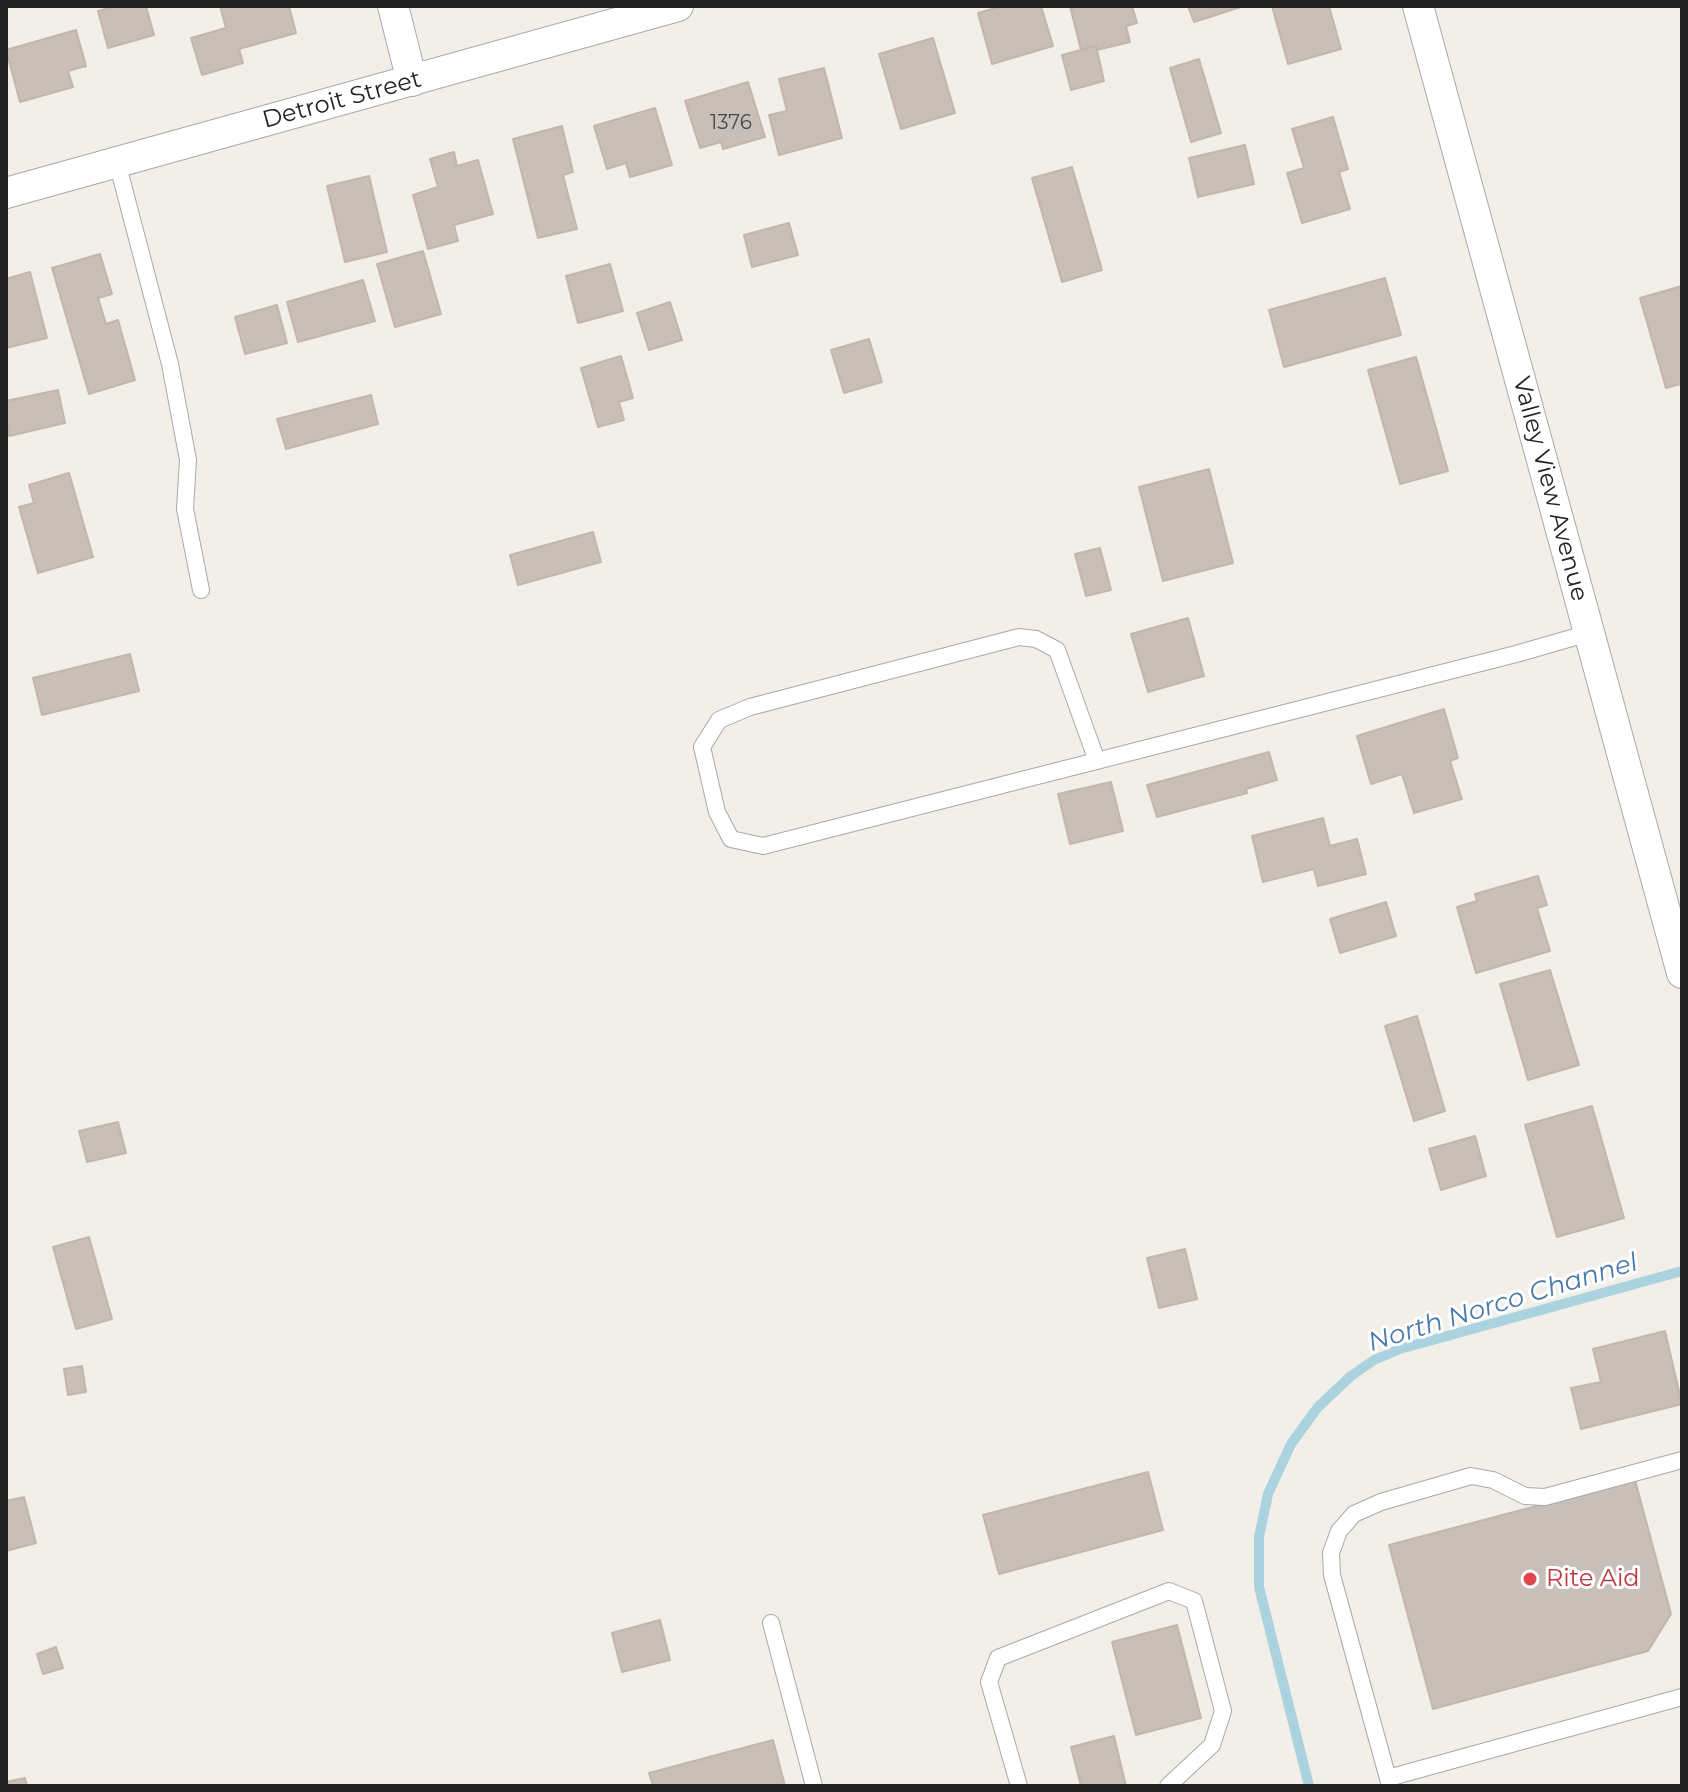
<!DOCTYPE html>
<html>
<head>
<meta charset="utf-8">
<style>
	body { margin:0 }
	#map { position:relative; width:1688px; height:1792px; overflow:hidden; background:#f2efe9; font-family:Montserrat,sans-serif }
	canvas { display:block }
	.frame { position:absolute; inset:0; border:8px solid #222; pointer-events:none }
</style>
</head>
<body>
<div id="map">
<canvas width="1688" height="1792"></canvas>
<div class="frame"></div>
</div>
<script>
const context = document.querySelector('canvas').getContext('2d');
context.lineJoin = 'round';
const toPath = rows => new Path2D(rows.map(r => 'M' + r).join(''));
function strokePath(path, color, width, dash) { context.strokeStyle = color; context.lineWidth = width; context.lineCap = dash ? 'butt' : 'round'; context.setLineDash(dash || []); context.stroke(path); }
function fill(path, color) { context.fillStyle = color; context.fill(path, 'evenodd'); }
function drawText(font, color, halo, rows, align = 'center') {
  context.font = font + ' Montserrat,sans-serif'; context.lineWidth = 6; context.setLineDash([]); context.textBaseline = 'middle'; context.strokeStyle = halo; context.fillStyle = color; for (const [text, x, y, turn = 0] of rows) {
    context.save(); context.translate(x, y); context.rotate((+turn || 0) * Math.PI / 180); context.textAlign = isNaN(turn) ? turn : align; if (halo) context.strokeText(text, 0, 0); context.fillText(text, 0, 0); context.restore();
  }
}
strokePath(toPath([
	[1309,1786,1259,1587,1259,1537,1268,1494,1291,1444,1318,1407,1351,1376,1374,1360,1400,1349,1682,1271]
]), '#aad3df', 10);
const building = toPath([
	[116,6,146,6,154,35,108,48,98,11,116,6],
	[220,6,289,6,296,33,239,49,243,63,202,75,191,38,226,28,220,6],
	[1003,6,1041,6,1053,46,992,64,978,13,1003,6],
	[1070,6,1132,6,1137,23,1126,26,1130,42,1097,50,1096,46,1081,50,1070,6],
	[1188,6,1244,6,1194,22,1188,6],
	[1272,6,1329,6,1341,49,1288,64,1272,6],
	[76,30,86,66,68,71,73,87,20,102,6,50,76,30],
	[933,38,955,113,901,129,879,54,933,38],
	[1096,46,1104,81,1071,90,1062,55,1096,46],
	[1199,59,1221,133,1191,142,1170,68,1199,59],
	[824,68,842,138,779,155,769,115,787,111,779,79,824,68],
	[748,82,765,137,723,149,721,142,700,148,685,101,748,82],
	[655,108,672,165,630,177,626,163,607,169,594,126,655,108],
	[1333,117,1348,169,1339,172,1350,209,1302,223,1287,173,1304,168,1292,129,1333,117],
	[562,126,573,172,563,175,577,229,538,238,513,139,562,126],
	[1245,145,1254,184,1198,197,1189,158,1245,145],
	[454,152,457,166,478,160,493,214,454,225,458,241,428,249,413,195,438,187,430,159,454,152],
	[1072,167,1102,270,1062,282,1032,178,1072,167],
	[369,176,387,252,345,262,327,186,369,176],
	[789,223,798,255,752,267,744,235,789,223],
	[423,251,441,314,395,327,377,264,423,251],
	[100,254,112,294,98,298,106,324,118,320,135,380,89,394,52,268,100,254],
	[610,264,623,311,578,323,566,276,610,264],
	[30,272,47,338,6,348,6,279,30,272],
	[1385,278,1401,335,1284,367,1269,310,1385,278],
	[363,280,375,321,298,342,287,302,363,280],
	[1682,286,1682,389,1680,384,1666,388,1640,298,1682,286],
	[670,302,682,340,649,350,637,313,670,302],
	[277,305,287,343,245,354,235,317,277,305],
	[869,339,882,382,844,393,831,350,869,339],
	[621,356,633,398,619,402,624,420,598,427,581,368,621,356],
	[1416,357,1448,471,1400,484,1368,370,1416,357],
	[58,390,65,423,9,436,6,421,6,401,58,390],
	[371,395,378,424,286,449,277,419,371,395],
	[1209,469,1233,563,1163,581,1139,487,1209,469],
	[69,473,93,557,38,573,19,507,34,503,29,485,69,473],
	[593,532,601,562,518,585,510,555,593,532],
	[1100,548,1111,590,1086,596,1075,554,1100,548],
	[1188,618,1204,676,1148,692,1131,634,1188,618],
	[130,654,139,691,42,715,33,678,130,654],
	[1444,709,1458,758,1450,761,1462,799,1414,813,1402,774,1371,784,1357,736,1444,709],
	[1269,752,1277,780,1246,789,1247,793,1157,817,1147,785,1269,752],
	[1111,782,1123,831,1070,844,1058,794,1111,782],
	[1323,818,1330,846,1357,839,1366,874,1318,886,1314,869,1263,882,1252,836,1323,818],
	[1538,876,1547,905,1537,908,1550,951,1476,973,1457,907,1477,901,1475,894,1538,876],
	[1386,902,1396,936,1340,953,1330,919,1386,902],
	[1550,970,1579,1065,1528,1080,1500,984,1550,970],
	[1417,1016,1445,1111,1414,1121,1385,1026,1417,1016],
	[1592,1106,1624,1218,1557,1237,1525,1125,1592,1106],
	[118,1122,126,1153,87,1162,79,1131,118,1122],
	[1475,1136,1486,1176,1441,1190,1429,1149,1475,1136],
	[89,1237,112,1319,76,1329,53,1247,89,1237],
	[1185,1249,1197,1299,1159,1308,1147,1258,1185,1249],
	[1665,1331,1682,1404,1581,1429,1571,1388,1601,1382,1593,1349,1665,1331],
	[82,1366,86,1392,68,1395,64,1369,82,1366],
	[1148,1472,1163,1530,999,1574,983,1515,1148,1472],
	[1635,1480,1671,1614,1648,1651,1433,1709,1389,1545,1635,1480],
	[24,1497,36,1543,6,1551,6,1501,24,1497],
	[660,1620,670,1660,622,1672,612,1633,660,1620],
	[1177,1625,1201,1718,1136,1735,1112,1642,1177,1625],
	[56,1647,63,1668,43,1674,37,1654,56,1647],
	[1114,1736,1126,1786,1081,1786,1071,1747,1114,1736],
	[773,1740,785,1786,653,1786,649,1773,773,1740],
	[25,1778,27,1786,6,1786,6,1782,25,1778]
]);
fill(building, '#c7bfb8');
strokePath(building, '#c4b6ab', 2);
const lane = toPath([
	[117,162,170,364,188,460,185,509,201,590],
	[1097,761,1057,650,1036,639,1019,637,750,707,719,720,702,747,717,812,731,839,763,846,1516,654,1589,633],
	[771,1623,814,1786],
	[1388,1778,1682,1697],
	[1019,1786,989,1682,998,1658,1169,1591,1194,1601,1223,1711,1212,1745,1168,1786],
	[1390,1786,1332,1575,1331,1553,1339,1531,1354,1514,1381,1502,1471,1476,1493,1480,1525,1496,1545,1497,1682,1460]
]);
const street = toPath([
	[393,6,412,81],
	[1418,6,1682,973],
	[6,193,678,6]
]);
strokePath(lane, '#a9a9a9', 18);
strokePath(street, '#a9a9a9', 32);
strokePath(lane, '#fff', 16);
strokePath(street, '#fff', 30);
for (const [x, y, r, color] of [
	[1530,1579,8,"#e0444e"]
]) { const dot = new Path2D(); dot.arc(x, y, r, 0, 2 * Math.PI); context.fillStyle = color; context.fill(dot); strokePath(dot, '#fff', 3); }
drawText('20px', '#4b4948', null, [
	["1376",731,123]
]);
drawText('24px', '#222', '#fff', [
	["Detroit Street",342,100,-15],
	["Valley View Avenue",1550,489,75]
]);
drawText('24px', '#be3a42', '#fff', [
	["Rite Aid",1546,1579]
], 'left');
drawText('italic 26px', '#4a7aab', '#fff', [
	["North Norco Channel",1503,1303,-17]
]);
</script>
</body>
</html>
